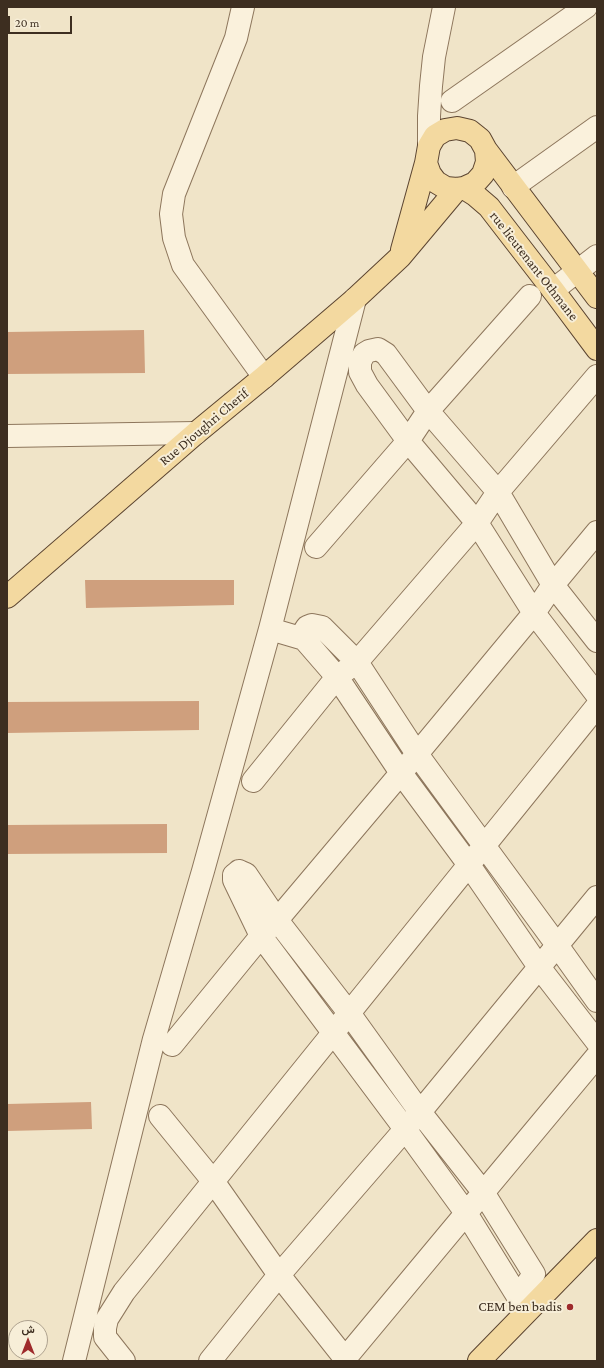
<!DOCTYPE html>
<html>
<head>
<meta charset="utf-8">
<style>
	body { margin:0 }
	#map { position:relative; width:604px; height:1368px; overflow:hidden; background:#f0e4c8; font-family:"Crimson Pro",Vazirmatn,serif }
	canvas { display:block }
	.frame { position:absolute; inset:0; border:8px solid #3d2e20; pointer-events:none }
	.north { position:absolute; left:8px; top:1320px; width:40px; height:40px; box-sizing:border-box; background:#f7eed8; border:1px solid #ada18e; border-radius:50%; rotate:0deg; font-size:11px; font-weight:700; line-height:16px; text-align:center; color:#3d2e20 }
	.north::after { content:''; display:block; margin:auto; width:14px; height:18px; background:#9e2a2b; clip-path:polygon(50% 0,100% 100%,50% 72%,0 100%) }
	.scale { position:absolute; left:8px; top:16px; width:64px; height:18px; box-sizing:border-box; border:2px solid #3d2e20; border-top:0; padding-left:5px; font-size:12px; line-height:14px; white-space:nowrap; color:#3d2e20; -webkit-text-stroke:3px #f7eed8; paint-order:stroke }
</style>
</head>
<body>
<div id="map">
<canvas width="604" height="1368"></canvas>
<div class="frame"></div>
<div class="north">ش</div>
<div class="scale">20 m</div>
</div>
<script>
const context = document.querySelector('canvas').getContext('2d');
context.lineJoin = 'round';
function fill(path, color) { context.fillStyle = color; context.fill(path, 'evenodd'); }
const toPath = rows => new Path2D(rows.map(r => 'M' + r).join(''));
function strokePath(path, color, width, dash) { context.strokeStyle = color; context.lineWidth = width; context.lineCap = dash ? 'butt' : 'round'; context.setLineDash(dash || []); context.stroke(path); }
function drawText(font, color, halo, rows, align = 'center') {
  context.font = font + ' "Crimson Pro",serif'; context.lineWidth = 4; context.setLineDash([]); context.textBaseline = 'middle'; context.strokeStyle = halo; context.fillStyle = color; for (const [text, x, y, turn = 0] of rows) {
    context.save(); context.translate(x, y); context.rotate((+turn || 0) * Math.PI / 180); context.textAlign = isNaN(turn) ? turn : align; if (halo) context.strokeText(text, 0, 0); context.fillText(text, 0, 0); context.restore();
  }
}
fill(toPath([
	[144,330,145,373,7,374,7,332],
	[85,580,234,580,234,605,86,608],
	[199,701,199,730,7,733,7,702],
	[167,824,167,853,7,854,7,825],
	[91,1102,92,1129,7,1131,7,1104]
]), '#cf9f7d');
const minor = toPath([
	[243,7,236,38,174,194,171,214,174,238,183,265,264,377],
	[452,101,586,7],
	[429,146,429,116,431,86,434,57,444,7],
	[513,187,597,127],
	[553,290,597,256],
	[7,436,196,433],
	[316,547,408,441,428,411,530,296],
	[270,629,304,639,337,677,401,773,469,865,539,967,597,1042],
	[304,639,305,630,307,627,312,625,322,627,357,662,417,754,557,945,597,1001],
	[597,641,553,585,498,492,428,411,386,354,378,349,369,351,364,354,360,362,360,372,367,385,408,441,477,523,534,613,597,695],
	[253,781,337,677,357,662,477,523,498,492,597,376],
	[239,871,246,874,277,920,349,1013,420,1112,483,1192,534,1274,518,1297,466,1213,405,1129,261,936,234,880,234,875,239,871],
	[172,1045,261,936,277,920,417,754,534,613,553,585,597,532],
	[160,1116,213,1181,279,1275,347,1361],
	[74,1361,154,1039,203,871,270,629,355,299],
	[124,1361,105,1337,105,1328,107,1319,124,1292,597,706],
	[210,1361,279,1275,420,1112,597,897],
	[343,1361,597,1056]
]);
const major = toPath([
	[486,150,597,297],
	[464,188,475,195,489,207,553,290,597,349],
	[402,250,426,163,429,146,435,136,445,130,457,128,470,131,480,139,486,150,487,162,483,174,475,183,464,188,457,189,446,188,436,182,430,174,426,163],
	[7,597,196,433,264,377,355,299,400,257,457,189],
	[479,1361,597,1240]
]);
strokePath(minor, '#8d765c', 24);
strokePath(major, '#5b4430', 24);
strokePath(minor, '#faf1dc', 22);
strokePath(major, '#f3d9a0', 22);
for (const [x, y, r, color] of [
	[570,1307,4,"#9e2a2b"]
]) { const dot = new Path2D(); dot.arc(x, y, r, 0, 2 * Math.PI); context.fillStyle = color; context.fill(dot); strokePath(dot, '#f7eed8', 1.5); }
drawText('14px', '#3d2e20', '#f7eed8', [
	["rue lieutenant Othmane",534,266,52],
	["Rue Djoughri Cherif",204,427,-40]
]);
drawText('14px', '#3d2e20', '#f7eed8', [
	["CEM ben badis",562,1307]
], 'right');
</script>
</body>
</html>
